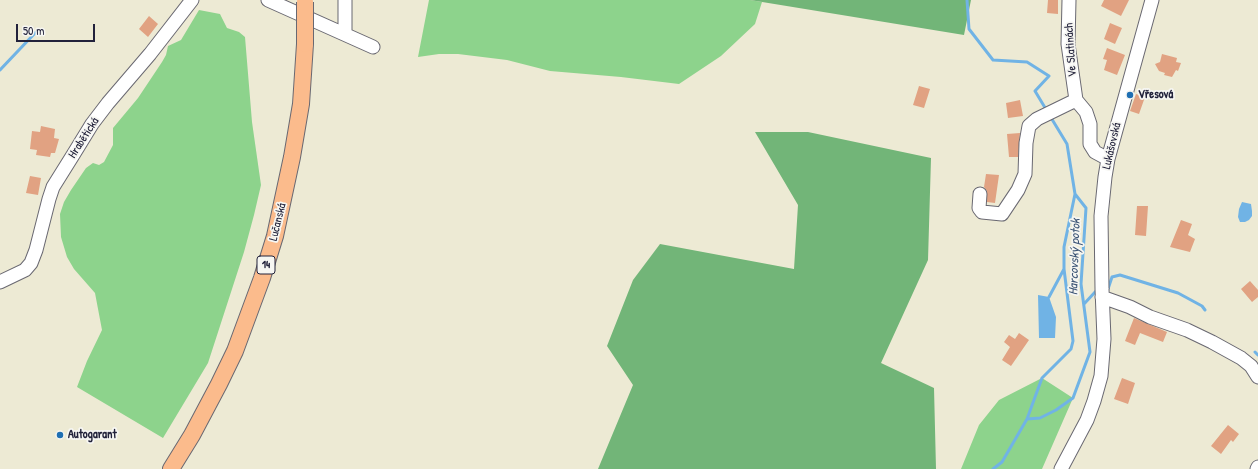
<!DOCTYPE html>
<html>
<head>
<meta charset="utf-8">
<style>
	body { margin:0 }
	#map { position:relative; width:1258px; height:469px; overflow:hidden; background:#edead4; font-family:"Patrick Hand",sans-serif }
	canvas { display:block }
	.scale { position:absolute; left:16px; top:24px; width:79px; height:18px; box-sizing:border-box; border:2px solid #22223b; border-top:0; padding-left:5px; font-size:12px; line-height:14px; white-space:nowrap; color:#22223b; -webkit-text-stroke:3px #f6f6f2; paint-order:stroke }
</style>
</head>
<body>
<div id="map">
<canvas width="1258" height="469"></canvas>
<div class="scale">50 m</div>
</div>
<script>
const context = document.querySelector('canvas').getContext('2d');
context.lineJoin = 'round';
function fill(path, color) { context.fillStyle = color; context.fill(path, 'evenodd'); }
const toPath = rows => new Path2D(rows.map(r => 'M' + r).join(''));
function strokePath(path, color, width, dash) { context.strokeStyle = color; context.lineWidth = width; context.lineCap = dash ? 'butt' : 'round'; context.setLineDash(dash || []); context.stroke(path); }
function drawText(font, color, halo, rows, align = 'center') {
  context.font = font + ' "Patrick Hand",sans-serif'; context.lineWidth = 3.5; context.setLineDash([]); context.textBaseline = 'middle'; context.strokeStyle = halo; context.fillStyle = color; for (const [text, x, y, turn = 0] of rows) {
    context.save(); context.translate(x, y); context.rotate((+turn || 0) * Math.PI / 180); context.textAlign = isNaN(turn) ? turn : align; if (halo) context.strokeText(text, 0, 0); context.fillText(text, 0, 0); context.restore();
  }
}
fill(toPath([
	[429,0,750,0,762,2,755,24,721,56,679,84,621,77,550,71,507,60,458,54,439,54,418,57],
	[199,10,220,14,227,28,239,32,245,37,252,122,261,185,254,215,244,252,208,363,163,438,77,387,87,361,102,330,95,293,74,269,67,257,61,237,60,214,64,202,71,190,86,168,93,163,99,165,104,162,113,145,113,128,138,98,162,62,166,55,168,46,181,40],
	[1042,378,1073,398,1042,469,961,469,979,425,999,400]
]), '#8dd38c');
fill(toPath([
	[750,0,971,0,964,35],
	[755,132,808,132,931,158,928,260,881,363,934,388,936,469,598,469,633,385,607,346,633,280,660,244,794,269,798,205]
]), '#72b578');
fill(toPath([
	[1242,202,1251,204,1252,211,1252,216,1249,220,1245,222,1240,222,1238,217,1239,209],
	[1038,295,1049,297,1056,317,1055,338,1039,338]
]), '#70b3e5');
strokePath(toPath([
	[967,0,969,29,993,60,1027,62,1049,76,1035,91,1047,111],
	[0,70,36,32],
	[1108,289,1112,277,1120,275,1178,293,1202,306,1205,310],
	[1049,297,1064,269],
	[1084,304,1096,291],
	[1255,352,1258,355],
	[1027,419,1042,378,1071,349,1073,341,1064,269,1064,247,1075,194],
	[993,469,1002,462,1027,419,1040,418,1056,410,1073,398,1090,352,1081,284,1086,208,1075,194,1067,144,1050,116]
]), '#70b3e5', 3);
fill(toPath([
	[1048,0,1058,0,1058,14,1047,13],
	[1104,0,1129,0,1121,16,1101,6],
	[149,16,158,24,148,37,139,29],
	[1110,23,1122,28,1115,44,1104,39],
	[1107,48,1125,55,1117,75,1104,70,1107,60,1103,59],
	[1162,54,1177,58,1176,62,1181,63,1178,71,1176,70,1172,77,1164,75,1165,73,1159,71,1155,64,1160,62],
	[919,86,930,89,924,108,913,105],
	[1136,94,1145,97,1139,114,1130,111],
	[1020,100,1023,116,1008,118,1006,103],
	[41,126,55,129,54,138,59,139,55,153,51,153,50,157,36,155,37,150,30,149,32,131,40,132],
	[1020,133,1018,157,1009,157,1007,134],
	[986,174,999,175,995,203,987,202,987,191,984,187],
	[30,176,41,178,38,195,26,193],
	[1137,206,1148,206,1146,236,1135,235],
	[1181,220,1192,224,1188,235,1195,239,1190,252,1170,247],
	[1250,281,1258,290,1258,297,1252,302,1241,289],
	[1134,318,1167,332,1163,342,1140,333,1135,345,1125,341],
	[1019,333,1029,340,1011,366,1002,360,1010,347,1004,342,1009,335,1015,339],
	[1122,378,1135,383,1128,404,1114,399],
	[1228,425,1239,434,1233,442,1231,440,1221,454,1211,446]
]), '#e1a282');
const minor = toPath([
	[268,0,373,47],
	[1069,0,1068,44,1076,100,1086,112,1090,124,1090,144,1095,152,1108,159],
	[345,34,345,0],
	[980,194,979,208,982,212,1002,214,1018,190,1025,174,1026,143,1029,126,1037,119,1076,100],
	[0,282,25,270,31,263,36,250,49,199,53,187,73,155,92,124,108,103,150,54,192,0],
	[1102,297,1130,307,1150,317,1187,330,1212,342,1241,358,1251,366,1258,377],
	[1061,469,1087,420,1094,401,1101,376,1104,339,1102,289,1101,216,1105,177,1108,159,1152,0],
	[1257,469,1258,467]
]);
const major = toPath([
	[171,469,192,435,219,384,235,351,262,278,275,236,292,157,301,104,305,44]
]);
strokePath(minor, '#696871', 15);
strokePath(major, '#696871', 18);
strokePath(minor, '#fff', 13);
strokePath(major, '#fbbb8c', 16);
const majorBridge = toPath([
	[305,44,305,2]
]);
strokePath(majorBridge, '#696871', 18, []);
strokePath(majorBridge, '#fbbb8c', 16);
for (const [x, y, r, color] of [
	[1130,95,4,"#1f6fb2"],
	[60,435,4,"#1f6fb2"]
]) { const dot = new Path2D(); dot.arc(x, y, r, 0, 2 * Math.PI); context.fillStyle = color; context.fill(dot); strokePath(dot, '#f6f6f2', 1.5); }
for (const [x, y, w] of [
	[266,265,18]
]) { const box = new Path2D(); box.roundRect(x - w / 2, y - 9, w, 18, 3); context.fillStyle = '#f6f6f2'; context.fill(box); strokePath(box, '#22223b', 1); }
drawText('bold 11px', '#22223b', null, [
	["14",266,265]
]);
drawText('12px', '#22223b', '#f6f6f2', [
	["Ve Slatinách",1071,50,-94],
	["Hrabětická",84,138,-57],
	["Lukášovská",1112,146,-77],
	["Lučanská",278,222,-76]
]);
drawText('bold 12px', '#22223b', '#f6f6f2', [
	["Vřesová",1138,95],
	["Autogarant",68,435]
], 'left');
drawText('italic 13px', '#3d5576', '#f6f6f2', [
	["Harcovský potok",1075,257,-88]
]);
</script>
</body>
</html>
